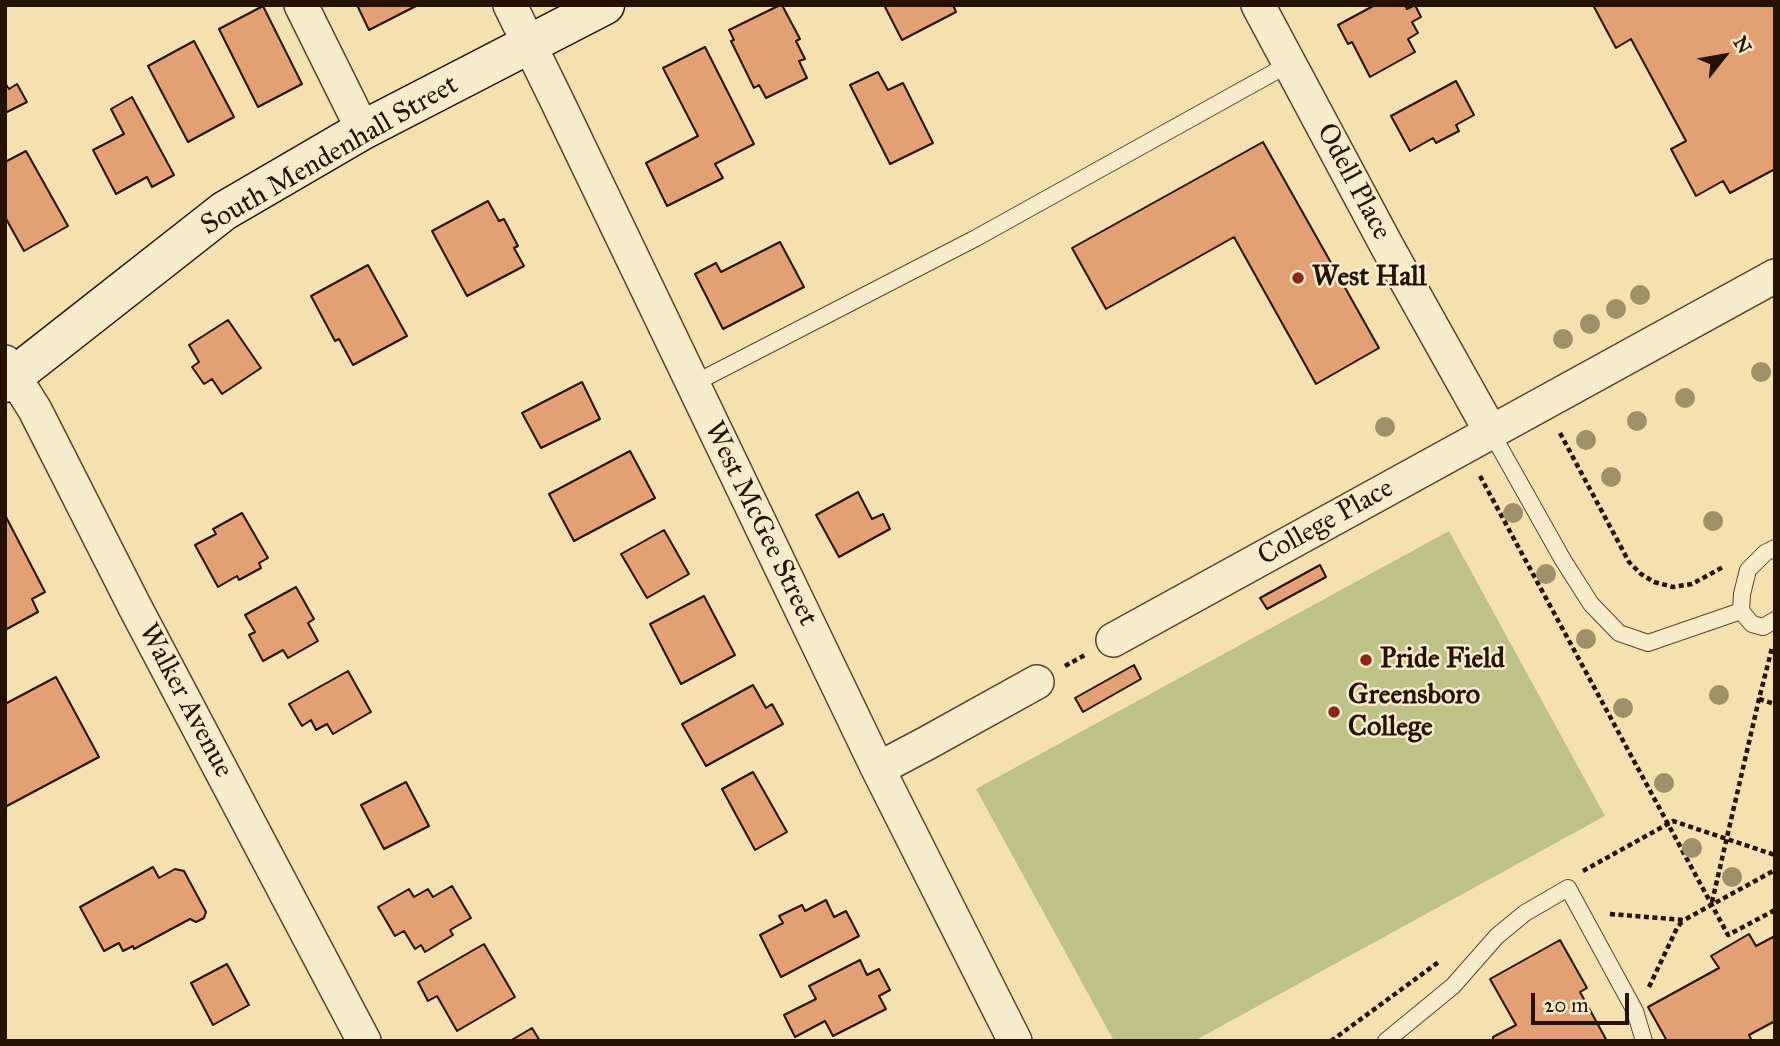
<!DOCTYPE html>
<html>
<head>
<meta charset="utf-8">
<style>
	body { margin:0 }
	#map { position:relative; width:1780px; height:1046px; overflow:hidden; background:#f4e1af; font-family:"IM FELL Great Primer",serif }
	canvas { display:block }
	.frame { position:absolute; inset:0; border:7px solid #261000; pointer-events:none }
	.north { position:absolute; left:1689px; top:21px; width:70px; height:70px; -webkit-text-stroke:5px #f8eccb; paint-order:stroke; rotate:59deg; font-size:19px; font-weight:700; line-height:28px; text-align:center; color:#261000 }
	.north::after { content:''; display:block; margin:auto; width:24px; height:32px; background:#261000; clip-path:polygon(50% 0,100% 100%,50% 72%,0 100%) }
	.scale { position:absolute; left:1531px; top:993px; width:98px; height:32px; box-sizing:border-box; border:4px solid #261000; border-top:0; padding-left:9px; font-size:21px; line-height:24px; white-space:nowrap; color:#261000; -webkit-text-stroke:5px #f8eccb; paint-order:stroke }
</style>
</head>
<body>
<div id="map">
<canvas width="1780" height="1046"></canvas>
<div class="frame"></div>
<div class="north">N</div>
<div class="scale">20 m</div>
</div>
<script>
const context = document.querySelector('canvas').getContext('2d');
context.lineJoin = 'round';
function fill(path, color) { context.fillStyle = color; context.fill(path, 'evenodd'); }
const toPath = rows => new Path2D(rows.map(r => 'M' + r).join(''));
function strokePath(path, color, width, dash) { context.strokeStyle = color; context.lineWidth = width; context.lineCap = dash ? 'butt' : 'round'; context.setLineDash(dash || []); context.stroke(path); }
function drawText(font, color, halo, rows, align = 'center') {
  context.font = font + ' "IM FELL Great Primer",serif'; context.lineWidth = 5; context.setLineDash([]); context.textBaseline = 'middle'; context.strokeStyle = halo; context.fillStyle = color; for (const [text, x, y, turn = 0] of rows) {
    context.save(); context.translate(x, y); context.rotate((+turn || 0) * Math.PI / 180); context.textAlign = isNaN(turn) ? turn : align; if (halo) context.strokeText(text, 0, 0); context.fillText(text, 0, 0); context.restore();
  }
}
fill(toPath([
	[1449,531,1605,816,1194,1041,1114,1041,976,789]
]), '#bec289');
const building = toPath([
	[357,5,416,5,416,6,369,30,357,5],
	[780,5,782,5,800,39,796,41,805,59,799,61,807,78,766,98,759,85,754,88,731,41,734,40,729,30,780,5],
	[884,5,953,5,956,12,902,40,884,5],
	[1375,5,1405,5,1407,9,1415,5,1421,17,1412,22,1418,33,1408,39,1415,52,1370,77,1352,42,1348,44,1338,25,1375,5],
	[1593,5,1775,5,1775,169,1730,193,1723,181,1696,196,1671,149,1686,141,1631,39,1616,48,1593,5],
	[263,6,302,84,258,107,219,29,263,6],
	[194,41,234,117,188,142,148,66,194,41],
	[705,47,754,144,715,164,723,178,667,206,646,163,698,136,663,68,705,47],
	[878,72,888,90,903,83,933,143,890,164,850,85,878,72],
	[1456,81,1474,115,1456,125,1459,131,1436,143,1433,138,1410,151,1391,116,1456,81],
	[5,83,9,89,17,84,27,102,5,113,5,83],
	[132,97,174,175,152,187,147,177,116,194,93,150,124,134,111,109,132,97],
	[1263,142,1379,348,1316,384,1234,237,1106,309,1072,248,1263,142],
	[26,151,68,226,24,251,5,217,5,162,26,151],
	[488,201,499,221,504,219,518,246,514,248,524,266,467,296,432,231,488,201],
	[780,242,804,287,723,329,695,274,716,263,721,272,780,242],
	[368,265,407,336,353,365,339,339,335,341,311,296,368,265],
	[228,320,261,368,222,394,212,379,204,384,192,367,199,362,189,345,228,320],
	[582,382,600,419,541,448,522,413,582,382],
	[630,451,655,498,574,541,549,494,630,451],
	[858,492,872,519,883,514,890,529,839,557,816,515,858,492],
	[242,513,268,558,259,563,261,568,239,580,237,576,218,587,195,545,216,534,213,529,242,513],
	[5,515,45,592,32,599,38,612,5,630,5,515],
	[664,530,689,574,647,598,621,554,664,530],
	[1320,565,1326,577,1267,609,1260,598,1320,565],
	[296,587,314,619,308,623,318,641,288,658,283,650,263,661,249,635,255,632,245,615,296,587],
	[704,596,735,655,681,684,650,624,704,596],
	[1134,665,1141,679,1083,712,1075,698,1134,665],
	[348,671,371,712,333,734,327,724,316,730,311,720,302,726,289,704,348,671],
	[56,677,99,757,5,807,5,704,56,677],
	[753,685,766,708,772,704,783,724,706,766,682,724,753,685],
	[753,772,787,832,755,850,722,789,753,772],
	[406,782,429,826,384,849,361,805,406,782],
	[153,867,159,878,175,869,184,871,206,912,204,918,196,922,190,919,134,949,133,946,123,951,119,943,104,951,80,907,153,867],
	[452,886,471,918,450,930,453,935,425,952,421,945,415,949,404,931,395,936,378,907,409,889,414,897,428,889,433,897,452,886],
	[826,900,834,917,846,911,859,936,781,977,760,935,783,923,779,916,802,905,805,911,826,900],
	[1749,934,1756,946,1775,936,1775,1021,1749,1035,1752,1041,1667,1041,1648,1007,1719,968,1711,956,1749,934],
	[1560,940,1587,988,1580,992,1607,1041,1493,1041,1493,1037,1516,1025,1490,979,1560,940],
	[484,944,515,997,457,1031,437,996,428,1001,418,982,484,944],
	[860,960,867,975,879,969,890,990,879,996,886,1009,833,1036,825,1021,795,1037,784,1015,816,999,809,986,860,960],
	[227,964,249,1005,213,1025,191,983,227,964],
	[532,1028,540,1041,510,1041,532,1028]
]);
fill(building, '#e2a174');
strokePath(building, '#261000', 2);
const lane = toPath([
	[693,384,976,238,1289,64],
	[1491,432,1563,560,1591,604,1619,633,1648,643,1741,611],
	[1775,548,1765,553,1748,570,1742,594,1741,611,1752,624,1763,627,1775,620],
	[1386,1041,1453,986,1497,936,1525,913,1568,888,1635,1011,1644,1041]
]);
const street = toPath([
	[301,5,363,130],
	[510,5,558,103,878,769,1015,1041],
	[1258,5,1388,248,1491,432],
	[5,362,35,410,136,609,364,1041],
	[1113,640,1775,276],
	[878,769,927,743,1037,682]
]);
const secondary = toPath([
	[5,383,224,211,363,130,605,5]
]);
strokePath(lane, '#5a442c', 18);
strokePath(street, '#5a442c', 36);
strokePath(secondary, '#261000', 41);
strokePath(toPath([
	[1560,433,1629,562,1641,574,1654,582,1673,587,1692,584,1723,567],
	[1480,476,1728,935,1775,910],
	[1065,666,1085,655],
	[1759,699,1775,704],
	[1583,871,1673,821,1775,855],
	[1712,902,1759,699,1772,648],
	[1610,914,1684,920,1775,870],
	[1649,987,1677,928,1683,920],
	[1331,1041,1440,961]
]), '#261000', 4.5, [5, 3.5]);
strokePath(lane, '#f8eccb', 16);
strokePath(street, '#f8eccb', 33);
strokePath(secondary, '#f8eccb', 38);
context.fillStyle = '#a09069';
for (const [x, y] of [
	[1640,295],
	[1616,309],
	[1590,324],
	[1563,339],
	[1761,372],
	[1685,398],
	[1637,421],
	[1385,427],
	[1586,440],
	[1611,477],
	[1513,513],
	[1713,521],
	[1546,574],
	[1586,639],
	[1719,695],
	[1623,708],
	[1664,783],
	[1692,848],
	[1732,877]
]) { context.beginPath(); context.arc(x, y, 10, 0, 2 * Math.PI); context.fill(); }
for (const [x, y, r, color] of [
	[1298,278,7,"#8f2418"],
	[1366,660,7,"#8f2418"],
	[1334,712,7,"#8f2418"]
]) { const dot = new Path2D(); dot.arc(x, y, r, 0, 2 * Math.PI); context.fillStyle = color; context.fill(dot); strokePath(dot, '#f8eccb', 2.5); }
drawText('28px', '#261000', '#f8eccb', [
	["South Mendenhall Street",330,156,-30],
	["Odell Place",1353,182,62],
	["College Place",1326,523,-29],
	["West McGee Street",760,524,64],
	["Walker Avenue",185,701,62]
]);
drawText('bold 28px', '#261000', '#f8eccb', [
	["West Hall",1312,278],
	["Pride Field",1380,660],
	["Greensboro",1348,696],
	["College",1348,728]
], 'left');
</script>
</body>
</html>
